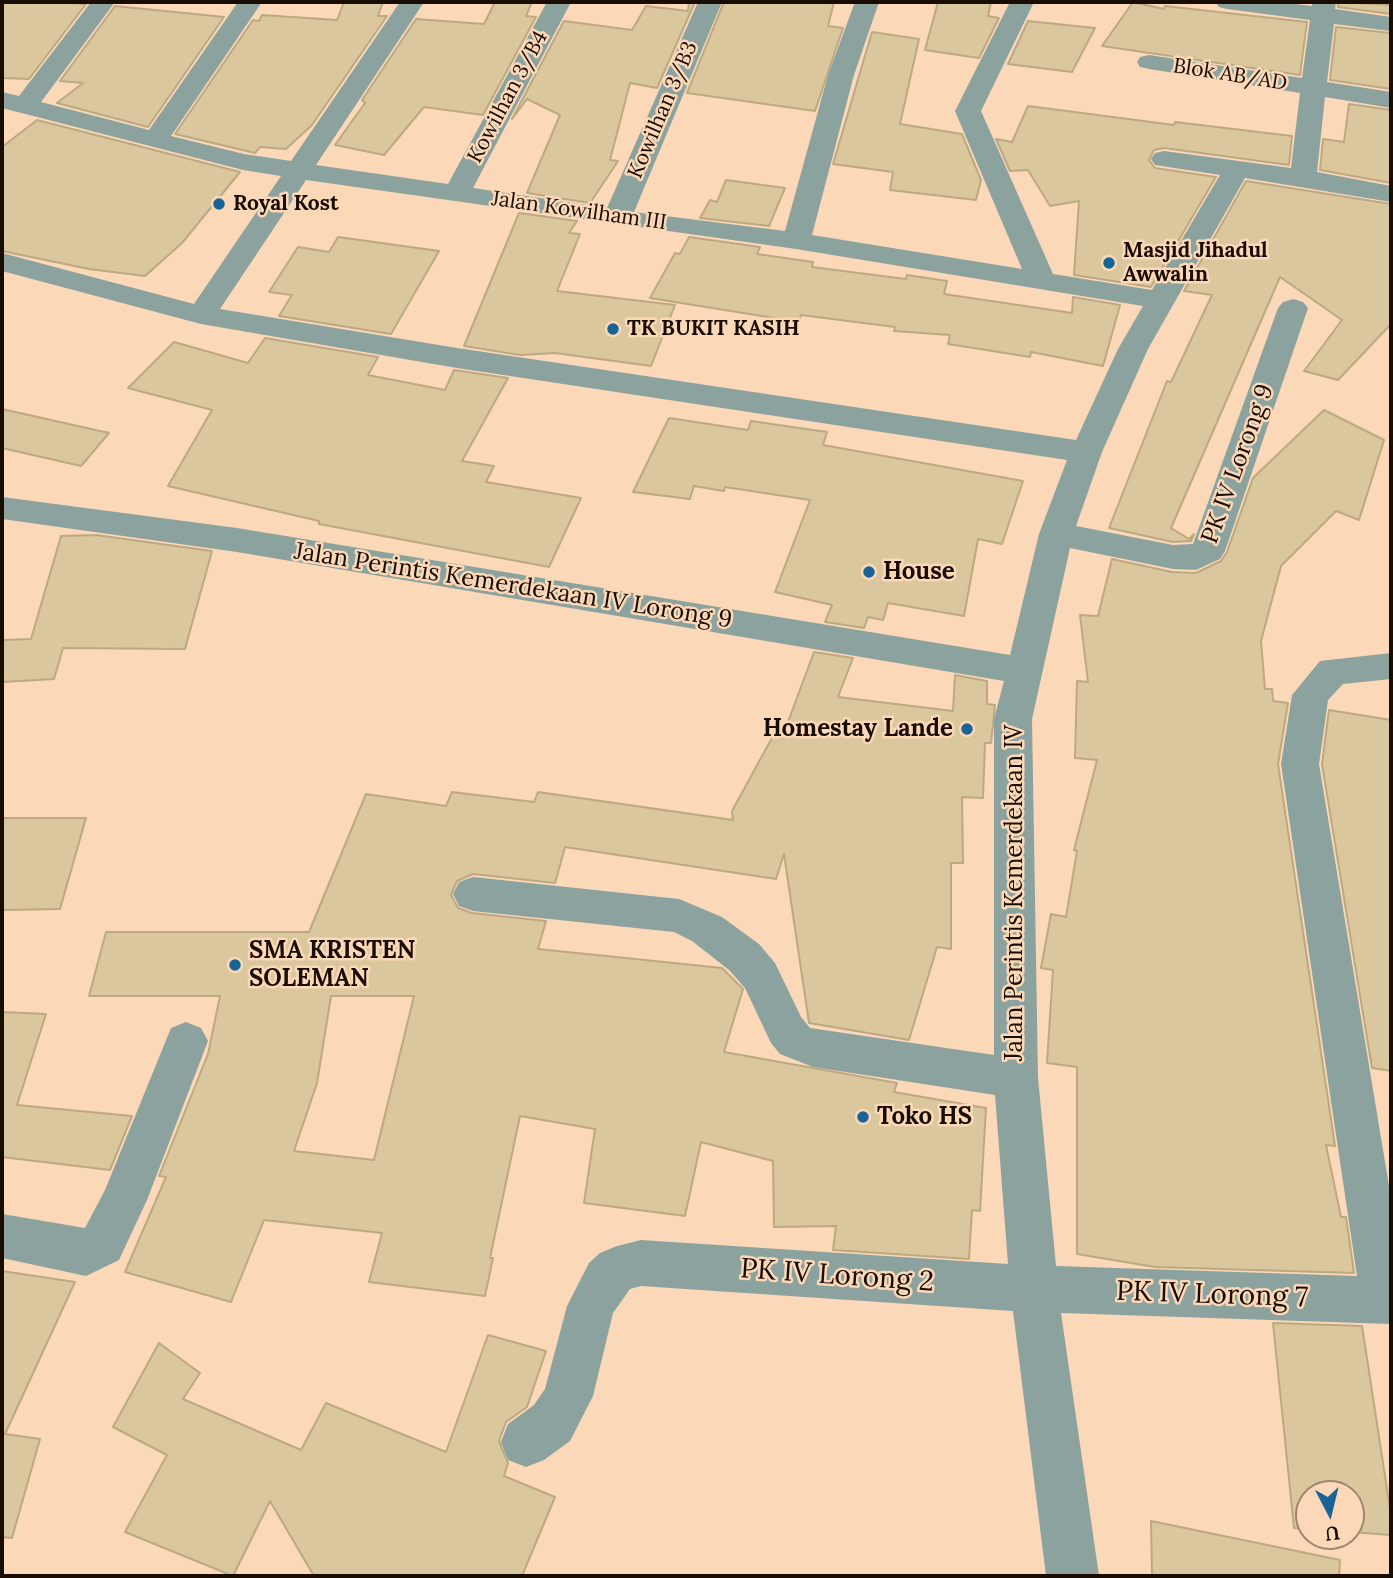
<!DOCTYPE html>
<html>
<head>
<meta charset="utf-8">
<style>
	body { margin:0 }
	#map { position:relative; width:1393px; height:1578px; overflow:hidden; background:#fbd8b7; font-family:Lora,serif }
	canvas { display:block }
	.frame { position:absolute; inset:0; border:4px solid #180c03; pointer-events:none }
	.north { position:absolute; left:1295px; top:1480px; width:70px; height:70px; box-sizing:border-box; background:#fbd8b7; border:2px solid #a0866f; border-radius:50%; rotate:173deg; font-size:19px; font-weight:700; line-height:28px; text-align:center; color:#180c03 }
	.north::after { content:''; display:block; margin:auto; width:24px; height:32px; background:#1a6397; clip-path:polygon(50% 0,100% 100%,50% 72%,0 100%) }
</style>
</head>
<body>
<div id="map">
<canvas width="1393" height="1578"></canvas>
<div class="frame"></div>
<div class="north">U</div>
</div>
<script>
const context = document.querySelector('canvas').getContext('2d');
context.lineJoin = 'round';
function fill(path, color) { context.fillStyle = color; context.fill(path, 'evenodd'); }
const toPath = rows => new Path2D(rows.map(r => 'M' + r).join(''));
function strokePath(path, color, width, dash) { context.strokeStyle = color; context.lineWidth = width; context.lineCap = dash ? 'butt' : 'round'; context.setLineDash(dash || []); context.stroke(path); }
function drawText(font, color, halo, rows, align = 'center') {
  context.font = font + ' Lora,serif'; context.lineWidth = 5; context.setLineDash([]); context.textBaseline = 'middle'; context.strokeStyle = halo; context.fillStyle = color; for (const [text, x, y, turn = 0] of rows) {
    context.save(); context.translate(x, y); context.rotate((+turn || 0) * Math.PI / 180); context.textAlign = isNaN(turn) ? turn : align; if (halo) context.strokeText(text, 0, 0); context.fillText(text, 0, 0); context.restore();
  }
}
const building = toPath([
	[2,2,58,2,86,4,29,79,2,78,2,2],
	[344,2,383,2,378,16,387,16,312,125,286,149,260,147,255,153,175,134,253,20,259,21,262,15,337,20,344,2],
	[495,2,532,2,526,16,536,17,483,115,424,107,384,155,335,145,365,103,362,100,416,19,484,24,495,2],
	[689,2,695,2,657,88,630,83,610,160,618,161,590,203,527,193,560,115,527,99,512,119,564,21,632,30,646,6,688,11,689,2],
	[724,2,834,2,828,26,843,28,815,111,687,93,724,2],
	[938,2,991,2,988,16,999,18,979,58,925,50,938,2],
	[1133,2,1164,9,1165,6,1307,22,1300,75,1102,46,1133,2],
	[1338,2,1391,5,1391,14,1338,7,1338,2],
	[115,6,224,17,148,127,57,103,83,83,60,81,115,6],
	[1028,21,1095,28,1072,72,1008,64,1028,21],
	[1336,27,1391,33,1391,89,1330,80,1336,27],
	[872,32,919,39,900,124,962,134,981,180,976,200,890,190,893,172,833,164,872,32],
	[1349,104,1391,110,1391,183,1320,170,1323,139,1344,142,1349,104],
	[1028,106,1174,125,1175,122,1292,136,1289,165,1164,148,1154,150,1149,160,1155,168,1216,177,1151,287,1074,275,1079,201,1050,206,1028,170,1010,171,996,139,1012,142,1028,106],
	[37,120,240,172,182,243,145,276,89,269,2,251,2,147,37,120],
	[726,180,785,188,769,226,700,218,710,200,717,202,726,180],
	[1246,181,1391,204,1391,324,1338,380,1304,371,1342,320,1280,277,1171,528,1189,539,1194,534,1191,541,1173,542,1109,528,1167,381,1171,382,1212,295,1184,291,1246,181],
	[519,213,577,221,569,233,580,234,557,291,675,305,651,366,555,353,520,355,464,346,519,213],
	[338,237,439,251,391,334,279,316,292,295,269,292,298,247,329,252,338,237],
	[689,237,760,247,757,254,813,262,812,267,906,279,907,275,947,281,944,294,1072,313,1073,297,1120,305,1103,366,1031,352,1030,357,948,344,950,335,894,331,895,327,801,315,799,322,650,298,675,253,680,254,689,237],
	[265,338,378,357,368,375,445,390,454,370,508,378,462,461,494,466,486,482,581,498,549,567,319,524,319,521,168,486,212,410,128,388,174,342,248,363,265,338],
	[2,409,109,433,81,466,2,448,2,409],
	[1324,410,1384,440,1359,520,1336,511,1281,566,1261,641,1265,689,1272,689,1273,701,1288,703,1278,764,1335,1146,1326,1145,1341,1217,1346,1217,1354,1273,1155,1267,1077,1254,1077,1067,1047,1063,1053,970,1041,968,1051,914,1066,917,1077,851,1074,850,1097,760,1075,758,1077,681,1088,682,1080,615,1098,616,1112,559,1172,572,1196,573,1221,561,1227,552,1253,478,1324,410],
	[669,418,748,430,751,421,827,432,823,445,1023,481,1002,544,978,539,964,616,888,603,883,620,868,617,864,628,825,622,832,605,775,592,810,500,725,487,724,491,694,486,690,499,633,492,669,418],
	[96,535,212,551,185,649,63,648,54,679,2,682,2,640,31,639,61,536,96,535],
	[814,652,853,658,838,697,953,711,955,675,987,681,987,704,995,705,991,743,985,743,983,798,962,797,963,863,951,863,951,949,937,947,909,1040,809,1023,784,854,776,879,565,847,555,883,473,874,457,881,451,895,458,908,472,913,546,921,538,949,722,968,743,989,724,1052,897,1083,894,1092,986,1108,980,1211,972,1210,969,1259,833,1250,836,1226,774,1227,773,1161,701,1142,685,1216,584,1203,595,1129,520,1116,490,1258,493,1258,485,1296,369,1282,382,1233,264,1220,231,1302,125,1272,166,1177,159,1176,208,1054,220,996,89,996,106,932,309,932,366,794,446,806,452,792,534,802,538,792,733,820,732,811,773,736,782,738,814,652],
	[331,996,414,996,374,1160,294,1151,317,1083,331,996],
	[1329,710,1391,720,1391,1071,1372,1068,1322,764,1329,710],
	[2,818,86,818,60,909,2,910,2,818],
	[2,1012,46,1014,17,1105,132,1116,110,1170,2,1157,2,1012],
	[2,1271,75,1282,5,1434,40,1439,12,1538,2,1537,2,1271],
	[1273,1323,1362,1326,1391,1515,1391,1535,1351,1532,1351,1494,1309,1494,1309,1529,1294,1528,1273,1323],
	[488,1335,546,1351,527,1407,506,1422,499,1441,508,1463,504,1476,555,1497,522,1576,314,1576,270,1501,233,1576,125,1532,167,1455,113,1427,159,1343,200,1373,183,1399,301,1450,326,1403,446,1452,488,1335],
	[1151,1521,1340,1560,1339,1576,1152,1576,1151,1521]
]);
fill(building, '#dbc79e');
strokePath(building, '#bda981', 2);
fill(toPath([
	[91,2,115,2,41,102,149,130,238,2,262,2,171,136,244,154,291,161,400,2,424,2,316,165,448,184,547,2,571,2,473,188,607,208,698,2,722,2,634,212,785,231,828,75,855,2,879,2,854,75,812,235,1022,269,955,111,1010,2,1034,2,981,111,1053,274,1152,290,1220,175,1155,165,1151,159,1155,153,1164,151,1291,168,1300,93,1149,69,1140,67,1137,62,1140,57,1149,55,1302,78,1310,20,1227,9,1219,7,1215,2,1279,2,1312,6,1312,2,1336,2,1335,9,1391,17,1391,31,1334,24,1327,82,1391,92,1391,108,1325,97,1317,172,1391,186,1391,202,1245,178,1148,349,1102,452,1076,526,1173,545,1193,544,1278,308,1283,302,1293,299,1303,302,1308,308,1225,551,1220,559,1196,570,1173,569,1070,548,1032,719,1038,1078,1056,1266,1357,1276,1281,764,1292,695,1320,661,1391,653,1391,679,1343,684,1328,700,1319,764,1391,1198,1391,1324,1061,1313,1099,1576,1046,1576,1013,1311,641,1286,630,1289,613,1313,593,1396,570,1441,544,1460,526,1467,508,1460,501,1442,508,1424,534,1405,545,1389,567,1306,589,1263,600,1253,617,1246,641,1240,1008,1264,995,1095,813,1067,780,1054,771,1043,745,988,729,970,692,941,674,932,473,911,459,906,453,894,459,882,473,877,679,899,722,917,759,944,775,963,801,1017,810,1028,994,1055,994,719,1004,681,237,552,2,519,2,497,237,528,1010,655,1039,534,1067,460,457,368,201,324,2,271,2,253,194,304,281,176,243,170,2,108,2,92,19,96,91,2],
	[306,180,796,249,1143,306,1118,349,1076,440,457,348,220,309,306,180],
	[186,1022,201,1028,208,1041,147,1200,119,1260,86,1276,2,1258,2,1214,85,1228,105,1190,171,1028,186,1022]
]), '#8ba29f');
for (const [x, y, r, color] of [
	[219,204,7,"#1a6397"],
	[1109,263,7,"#1a6397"],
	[613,329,7,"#1a6397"],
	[869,572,7,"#1a6397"],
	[967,729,7,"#1a6397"],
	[235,965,7,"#1a6397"],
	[863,1117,7,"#1a6397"]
]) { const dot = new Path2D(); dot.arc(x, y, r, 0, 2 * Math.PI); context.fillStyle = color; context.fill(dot); strokePath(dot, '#fbd8b7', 2.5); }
drawText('21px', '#180c03', '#fbd8b7', [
	["Blok AB/AD",1230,75,9],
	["Kowilhan 3/B4",508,97,-62],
	["Kowilhan 3/B3",663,110,-67],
	["Jalan Kowilham III",579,211,8]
]);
drawText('bold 21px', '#180c03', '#fbd8b7', [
	["Royal Kost",233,204],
	["Masjid Jihadul",1123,251],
	["Awwalin",1123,275],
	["TK BUKIT KASIH",627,329]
], 'left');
drawText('24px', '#180c03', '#fbd8b7', [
	["PK IV Lorong 9",1238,464,-70],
	["Jalan Perintis Kemerdekaan IV Lorong 9",513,586,9],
	["Jalan Perintis Kemerdekaan IV",1015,893,-90]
]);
drawText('bold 24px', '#180c03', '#fbd8b7', [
	["House",883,572],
	["Homestay Lande",953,729,"right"],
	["SMA KRISTEN",249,951],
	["SOLEMAN",249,979],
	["Toko HS",877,1117]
], 'left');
drawText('28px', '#180c03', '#fbd8b7', [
	["PK IV Lorong 2",837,1276,4],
	["PK IV Lorong 7",1212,1295,2]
]);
</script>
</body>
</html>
